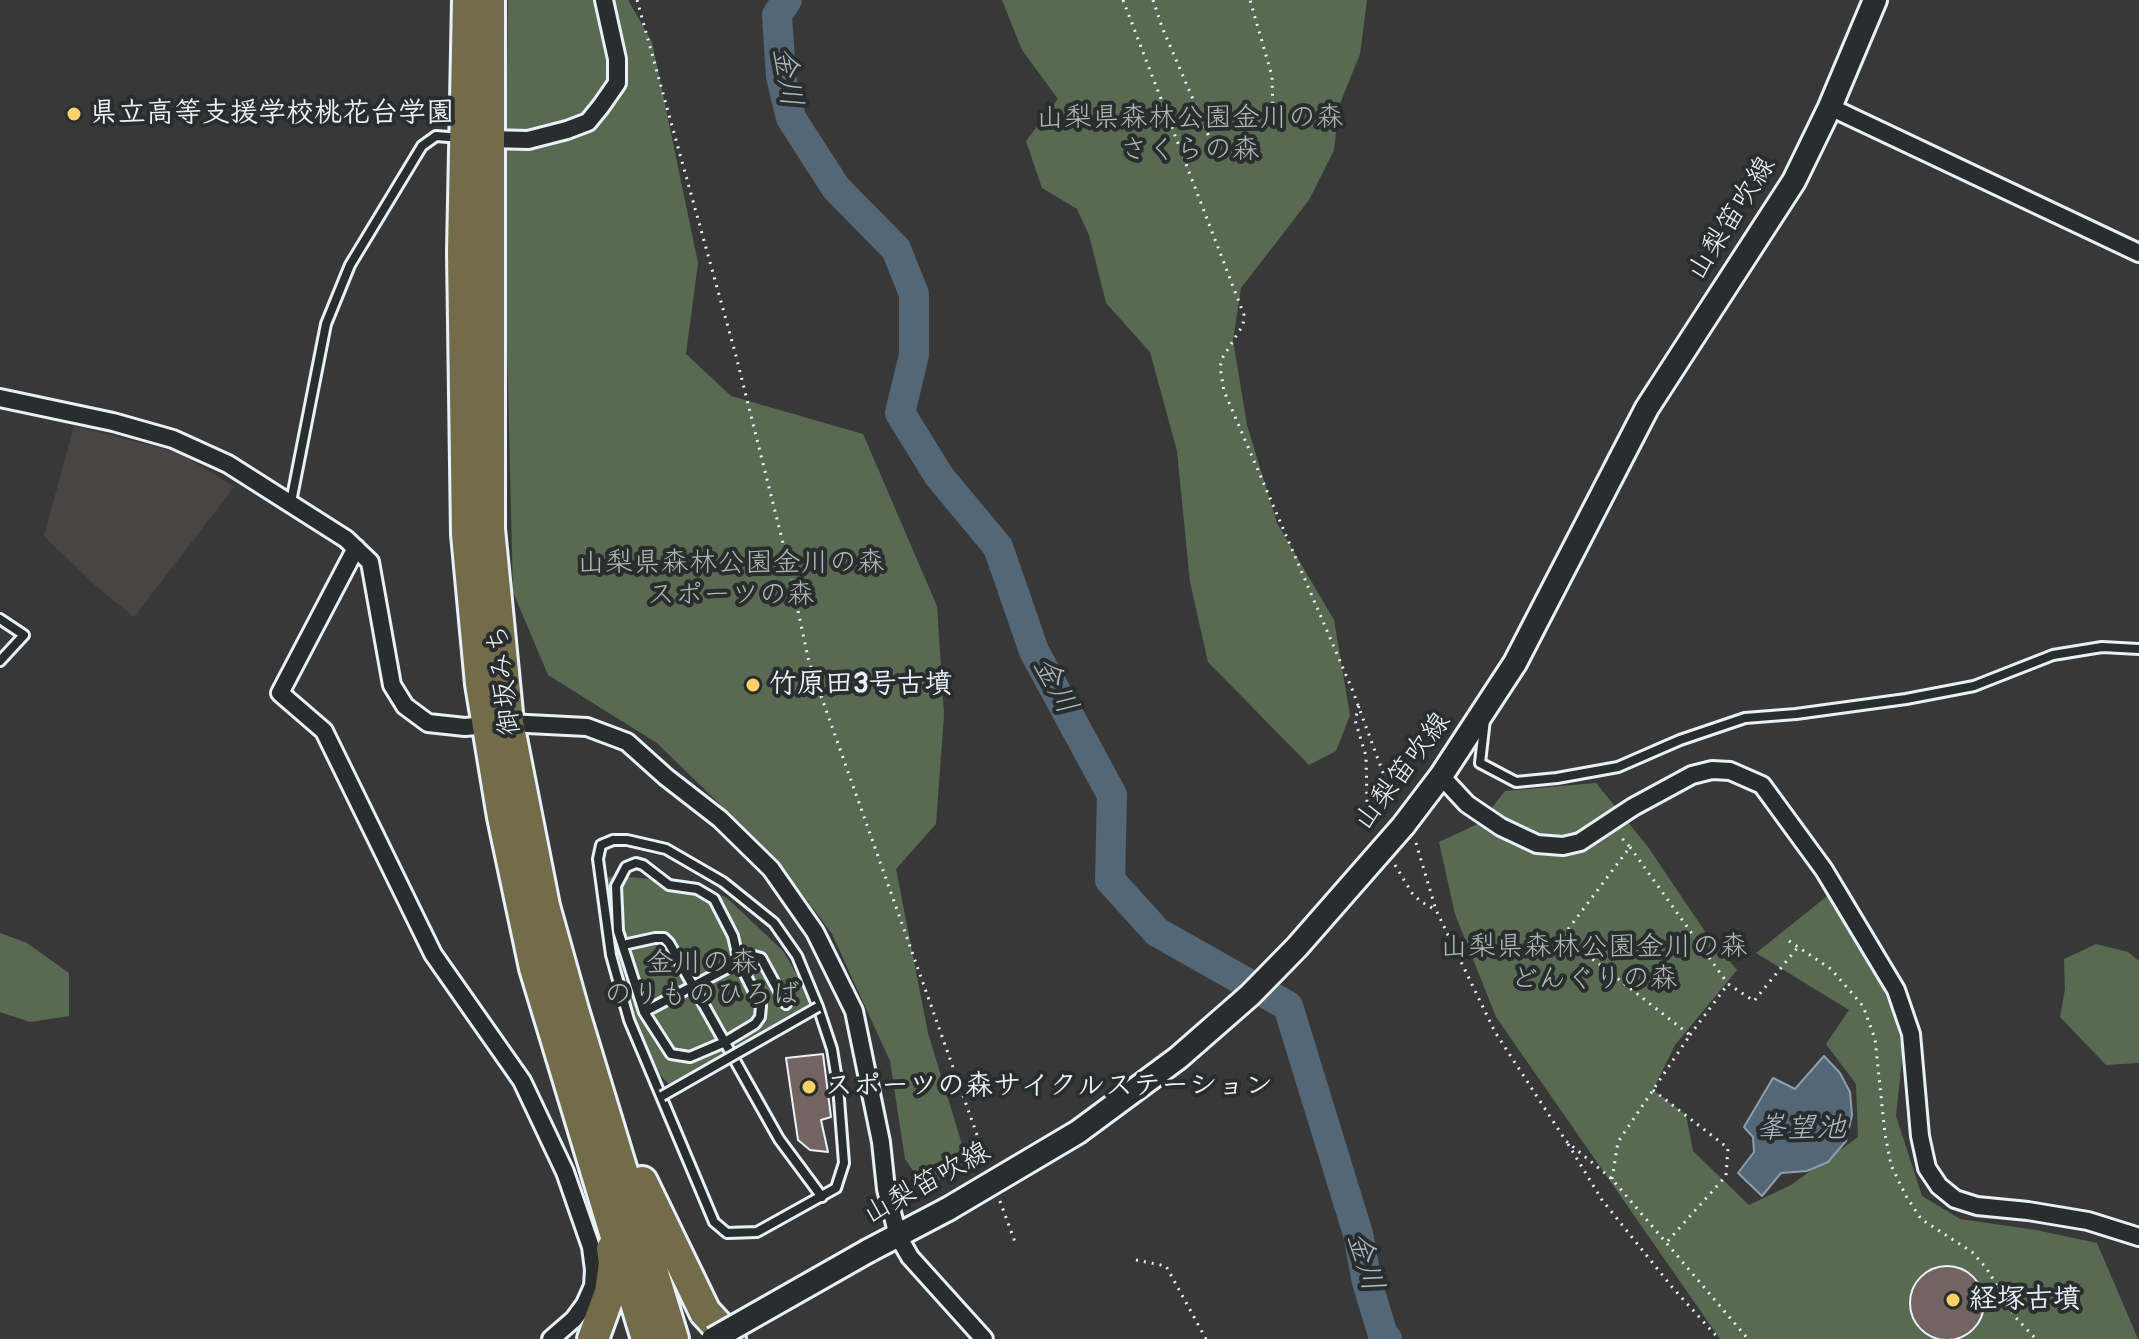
<!DOCTYPE html>
<html>
<head>
<meta charset="utf-8">
<style>
	body { margin:0 }
	canvas { display:block; background:#393838 }
</style>
</head>
<body>
<canvas width="2139" height="1339"></canvas>
<script>
const context = document.querySelector('canvas').getContext('2d');
context.lineJoin = 'round';
function fill(path, color) { context.fillStyle = color; context.fill(path, 'evenodd'); }
const toPath = rows => new Path2D(rows.map(r => 'M' + r).join(''));
function strokePath(path, color, width, dash) { context.strokeStyle = color; context.lineWidth = width; context.lineCap = dash ? 'butt' : 'round'; context.setLineDash(dash || []); context.stroke(path); }
function drawText(font, color, halo, rows, align = 'center') {
  context.font = font + ' Pangolin,"Klee One",sans-serif'; context.lineWidth = 8; context.setLineDash([]); context.textBaseline = 'middle'; context.strokeStyle = halo; context.fillStyle = color; for (const [text, x, y, turn = 0] of rows) {
    context.save(); context.translate(x, y); context.rotate((+turn || 0) * Math.PI / 180); context.textAlign = isNaN(turn) ? turn : align; if (halo) context.strokeText(text, 0, 0); context.fillText(text, 0, 0); context.restore();
  }
}
fill(toPath([
	[74,426,180,453,234,487,134,617,96,586,44,536]
]), '#4a4545');
fill(toPath([
	[508,0,628,0,652,42,698,263,686,354,731,396,863,434,937,606,944,715,936,824,896,869,928,1033,967,1161,926,1189,905,1159,890,1061,832,934,777,860,657,743,548,675,513,592,505,262],
	[1002,0,1367,0,1360,54,1339,106,1334,150,1309,200,1241,288,1233,340,1247,425,1277,523,1334,620,1350,715,1336,751,1309,765,1208,662,1190,582,1177,451,1150,352,1106,303,1089,235,1077,209,1042,188,1026,141,1058,99,1022,50],
	[1596,783,1648,847,1708,936,1737,970,1675,1045,1653,1090,1686,1115,1693,1151,1749,1205,1791,1185,1858,1137,1856,1084,1826,1044,1849,1010,1756,953,1836,889,1893,1011,1903,1050,1896,1116,1922,1196,1960,1219,2036,1230,2097,1243,2138,1339,1720,1339,1496,1017,1455,914,1439,842,1480,823,1505,791],
	[615,876,688,882,727,898,783,951,810,997,810,1007,671,1086,660,1075,633,1019,600,880],
	[0,933,27,943,69,973,69,1016,30,1022,0,1012],
	[2096,944,2128,952,2139,961,2139,1063,2106,1065,2060,1017,2065,989,2064,959]
]), '#596a53');
const water = toPath([
	[1824,1056,1840,1073,1850,1092,1852,1115,1846,1141,1828,1162,1807,1171,1781,1173,1762,1196,1738,1173,1754,1152,1753,1137,1744,1127,1773,1078,1795,1089,1824,1056]
]);
fill(water, '#536776');
strokePath(water, '#8f9eaa', 2);
strokePath(toPath([
	[787,0,777,15,781,77,791,118,836,188,896,249,914,294,914,355,900,413,939,476,998,547,1034,651,1112,795,1110,880,1157,932,1288,1006,1358,1234,1367,1282,1383,1335,1387,1339]
]), '#536776', 30);
const building = toPath([
	[823,1054,831,1117,821,1120,828,1152,810,1150,798,1140,786,1058,823,1054],
	'1910 1303a37 37 0 1 1 74 0a37 37 0 1 1-74 0Z'
]);
fill(building, '#736462');
strokePath(building, '#e8f1f8', 2);
const lane = toPath([
	[291,502,326,324,350,265,422,146,436,136,461,138],
	[0,619,24,635,0,661],
	[1485,719,1480,763,1516,782,1557,778,1618,767,1680,740,1745,718,1796,714,1906,699,1974,686,2053,655,2102,647,2139,649],
	[613,840,627,840,666,849,723,882,774,923,797,956,818,1007,832,1049,838,1086,844,1163,836,1188,757,1232,727,1233,714,1222,629,1020,611,955,598,859,601,845,613,840],
	[623,945,655,938,664,938,669,943,779,1139,822,1197],
	[644,1012,739,962,761,1006,760,1017,755,1024,725,1042,690,1057,671,1054,644,1012,618,931,616,886,626,867,636,863,643,865,669,885,697,889,714,899,733,936,739,962,754,956,761,958,786,1004]
]);
const street = toPath([
	[1830,107,2139,253],
	[490,139,528,140,567,130,588,122,601,106,617,83,617,59,604,0],
	[0,398,113,422,173,439,228,464,346,539,370,562,392,685,405,706,428,723,465,727,508,723,587,727,627,742,666,777,720,819,771,869,815,932,854,1011,881,1142,886,1189,898,1236,910,1257,984,1339],
	[356,548,280,693,324,731,433,954,522,1081,565,1172,591,1247,594,1270,593,1286,585,1304,574,1319,551,1339],
	[1441,776,1467,804,1501,827,1537,844,1563,846,1580,842,1633,807,1692,775,1712,770,1730,771,1762,785,1824,870,1896,990,1911,1034,1920,1136,1927,1168,1939,1186,1955,1199,1977,1206,2028,1211,2088,1221,2139,1237]
]);
const secondary = toPath([
	[1403,826,1441,776,1515,663,1647,408,1794,181,1830,107,1875,0],
	[868,1251,948,1209]
]);
const highway = toPath([
	[468,0,463,252,467,534,481,684,503,817,535,968,647,1339],
	[489,0,489,529,508,723,544,906,573,1010,673,1339],
	[642,1182,705,1312,730,1339],
	[593,1339,610,1292,614,1263,612,1249]
]);
strokePath(lane, '#e8f1f8', 14);
strokePath(street, '#e8f1f8', 22);
strokePath(secondary, '#e8f1f8', 28);
strokePath(highway, '#e8f1f8', 36);
strokePath(toPath([
	[637,0,735,352,786,555,809,662,987,1163],
	[1123,0,1244,315,1243,325,1223,357,1220,367,1224,391,1352,689,1395,805],
	[1153,0,1162,27,1210,139,1237,148,1253,140,1273,115,1272,76,1250,0],
	[1359,706,1355,720,1366,756,1367,803,1369,817,1374,827],
	[1416,843,1436,910,1495,1032,1566,1141,1612,1179,1748,1339],
	[1630,847,1728,984],
	[1395,865,1412,893,1420,901,1434,909],
	[1789,941,1831,969,1863,1006,1875,1039,1885,1134,1891,1165,1906,1196,1921,1219,1972,1252,1987,1269,2016,1318,2036,1339],
	[1690,1035,1728,984,1754,1001,1798,947],
	[1653,1090,1728,1148,1726,1176,1666,1243],
	[1568,1144,1602,1200,1672,1287,1719,1339],
	[1612,1179,1618,1142,1690,1035,1563,936,1630,847,1619,835],
	[1000,1201,1015,1242],
	[1136,1260,1166,1266,1206,1339]
]), '#e8f1f8', 3, [2, 6]);
strokePath(lane, '#2a2d2e', 8);
strokePath(street, '#2a2d2e', 16);
strokePath(secondary, '#2a2d2e', 22);
strokePath(highway, '#726c4b', 30);
const laneBridge = toPath([
	[662,1096,818,1007]
]);
const secondaryBridge = toPath([
	[948,1209,1078,1132,1178,1058,1250,995,1297,947,1403,826],
	[713,1339,868,1251]
]);
strokePath(laneBridge, '#e8f1f8', 14, []);
strokePath(secondaryBridge, '#e8f1f8', 28, []);
strokePath(laneBridge, '#2a2d2e', 8);
strokePath(secondaryBridge, '#2a2d2e', 22);
for (const [x, y, r, color] of [
	[74,114,8,"#ffd166"],
	[753,685,8,"#ffd166"],
	[809,1087,8,"#ffd166"],
	[1953,1300,8,"#ffd166"]
]) { const dot = new Path2D(); dot.arc(x, y, r, 0, 2 * Math.PI); context.fillStyle = color; context.fill(dot); strokePath(dot, '#2a2d2e', 3); }
drawText('bold 28px', '#e8f1f8', '#2a2d2e', [
	["県立高等支援学校桃花台学園",90,114],
	["竹原田3号古墳",769,685],
	["スポーツの森サイクルステーション",825,1087],
	["経塚古墳",1969,1300]
], 'left');
drawText('28px', '#afbbb6', '#2a2d2e', [
	["山梨県森林公園金川の森",1190,119],
	["さくらの森",1190,151],
	["山梨県森林公園金川の森",731,564],
	["スポーツの森",731,596],
	["山梨県森林公園金川の森",1594,948],
	["どんぐりの森",1594,980],
	["金川の森",702,964],
	["のりものひろば",702,996]
]);
drawText('28px', '#e8f1f8', '#2a2d2e', [
	["山梨笛吹線",1732,219,-58],
	["御坂みち",505,680,-97],
	["山梨笛吹線",1403,772,-53],
	["山梨笛吹線",927,1184,-29]
]);
drawText('italic 30px', '#acbac4', '#2a2d2e', [
	["金川",786,77,81],
	["金川",1054,686,62],
	["峯望池",1801,1129],
	["金川",1364,1262,73]
]);
</script>
</body>
</html>
